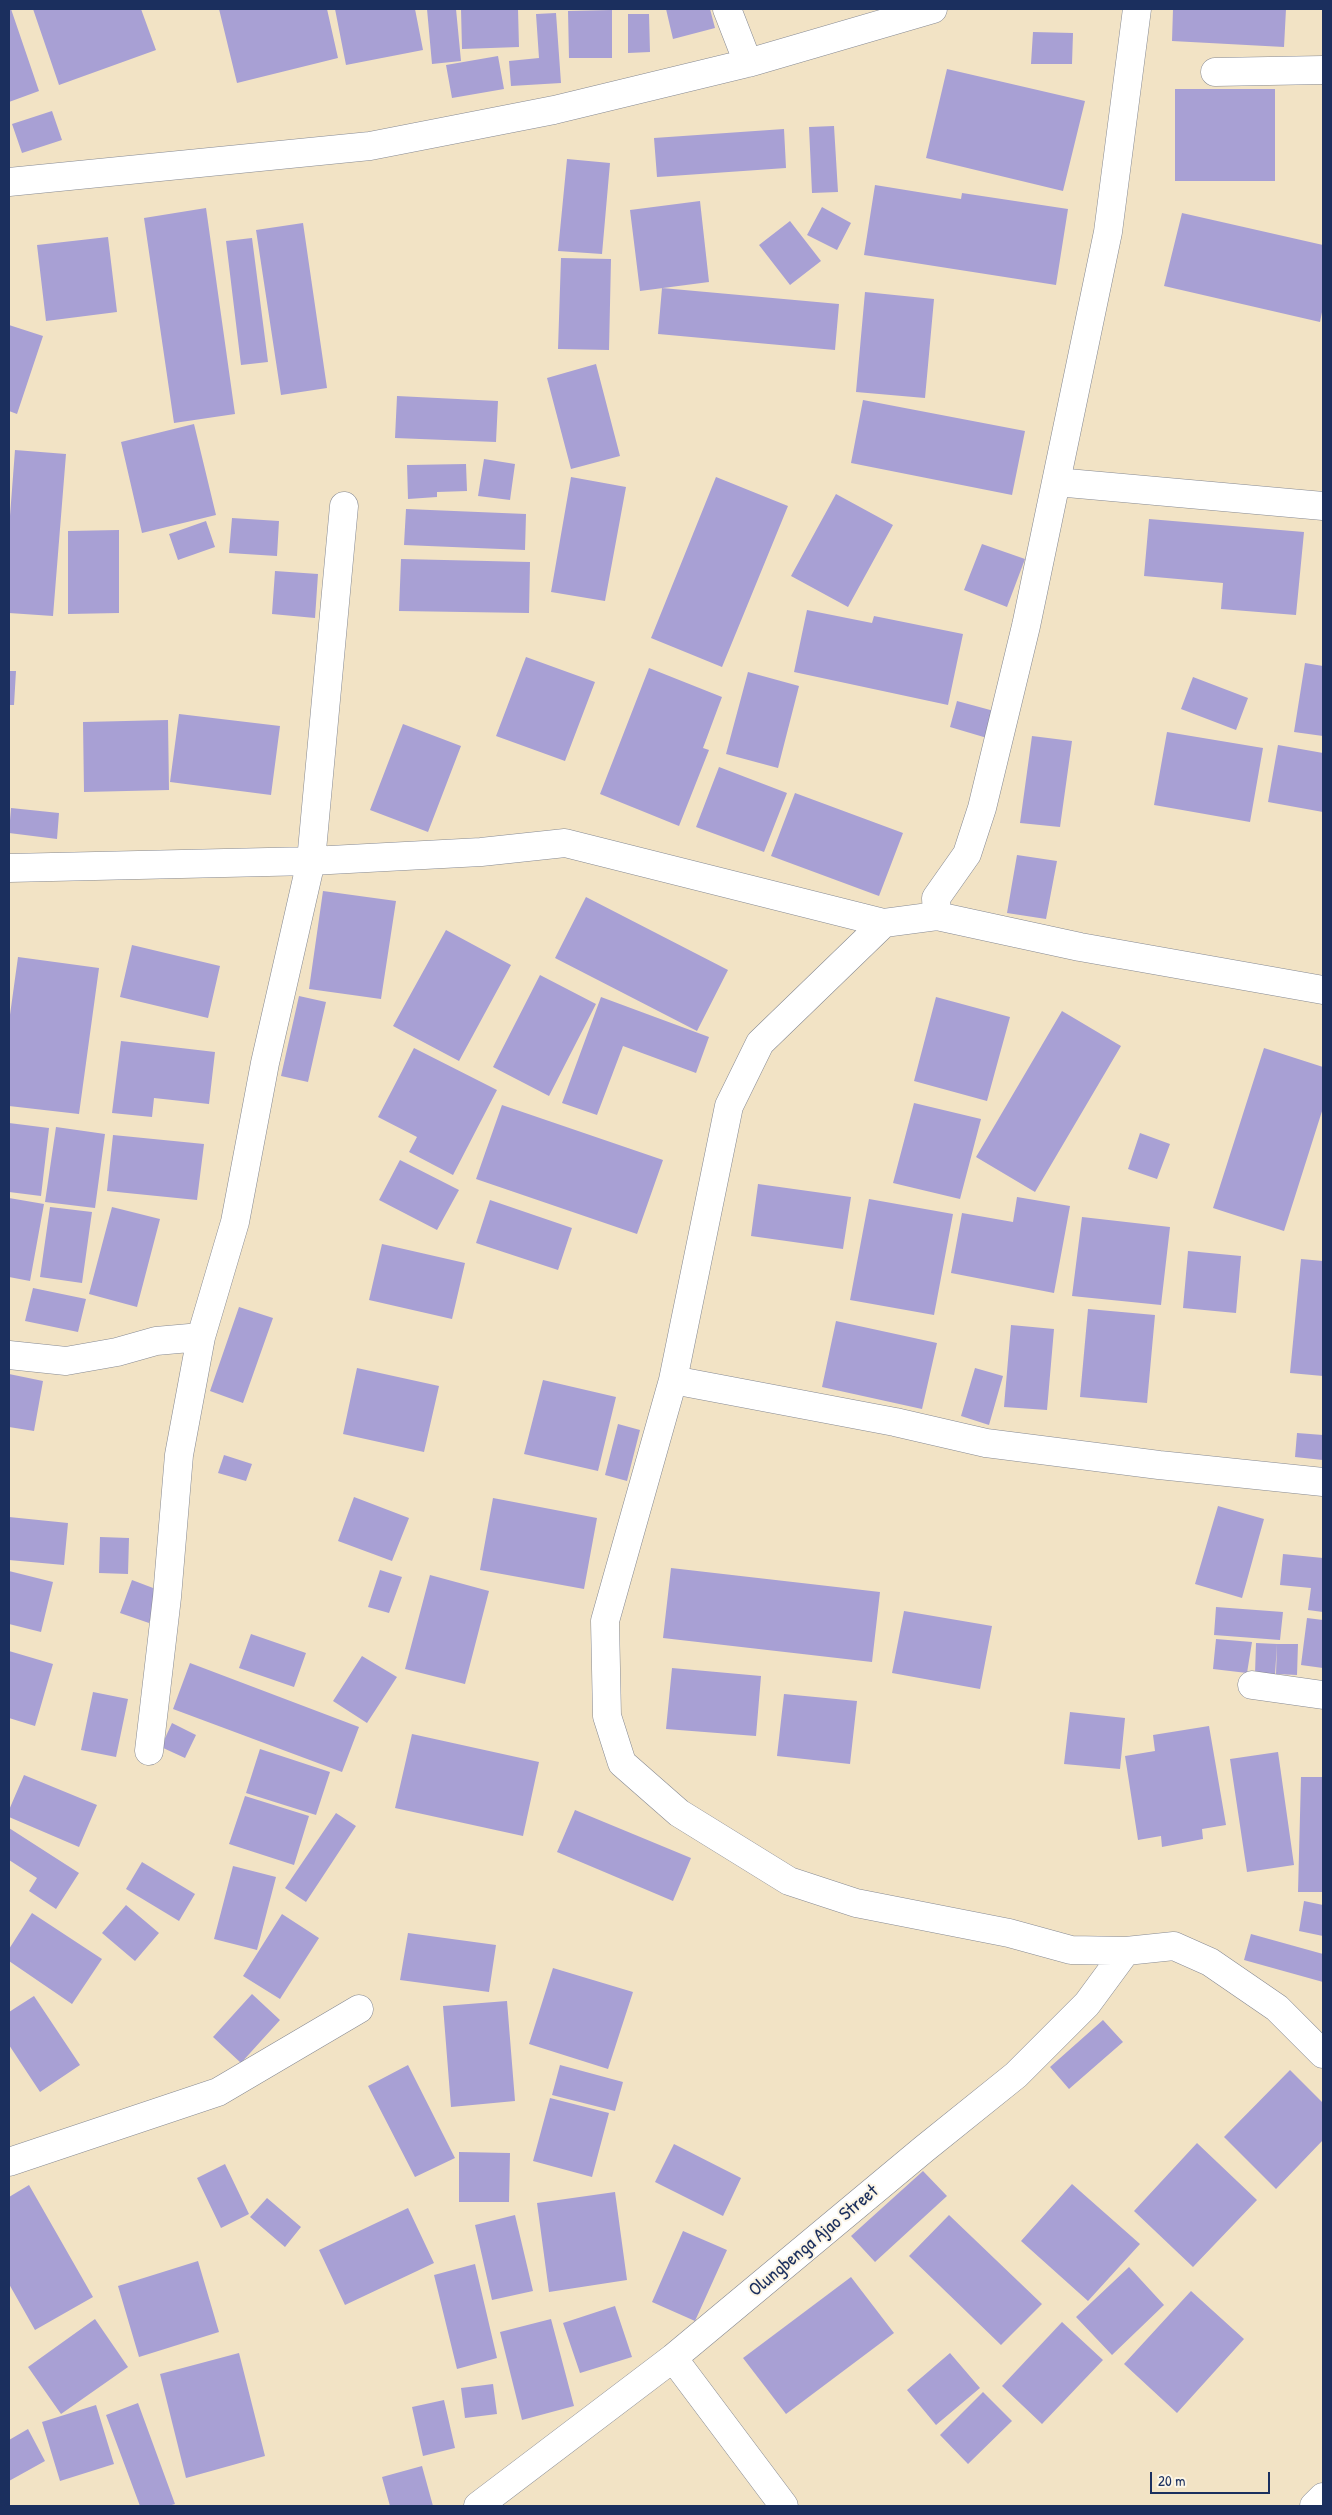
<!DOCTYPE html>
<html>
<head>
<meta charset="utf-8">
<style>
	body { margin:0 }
	#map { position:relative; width:1332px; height:2515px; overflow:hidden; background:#f2e3c5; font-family:"Patrick Hand",sans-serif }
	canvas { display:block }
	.frame { position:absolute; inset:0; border:10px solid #1b2f5e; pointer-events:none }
	.scale { position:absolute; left:1150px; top:2472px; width:120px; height:22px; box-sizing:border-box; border:2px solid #1b2f5e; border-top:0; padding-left:6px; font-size:15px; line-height:18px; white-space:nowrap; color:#1b2f5e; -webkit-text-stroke:4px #fcf5e5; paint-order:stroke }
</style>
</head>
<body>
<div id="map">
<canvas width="1332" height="2515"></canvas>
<div class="frame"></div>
<div class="scale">20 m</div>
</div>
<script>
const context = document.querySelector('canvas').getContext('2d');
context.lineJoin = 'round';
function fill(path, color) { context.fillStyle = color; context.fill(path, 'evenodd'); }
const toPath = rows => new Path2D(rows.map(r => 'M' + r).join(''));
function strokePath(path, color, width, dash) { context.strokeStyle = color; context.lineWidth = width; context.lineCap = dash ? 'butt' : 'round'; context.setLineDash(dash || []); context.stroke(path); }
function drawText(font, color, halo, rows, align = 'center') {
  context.font = font + ' "Patrick Hand",sans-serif'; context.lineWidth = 4; context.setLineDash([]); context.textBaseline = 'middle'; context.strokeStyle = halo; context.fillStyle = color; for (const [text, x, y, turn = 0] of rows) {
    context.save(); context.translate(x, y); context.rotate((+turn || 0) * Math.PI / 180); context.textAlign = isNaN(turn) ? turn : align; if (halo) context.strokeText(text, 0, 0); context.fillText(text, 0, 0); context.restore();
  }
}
fill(toPath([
	[9,9,11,9,39,91,9,102],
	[33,9,141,9,156,50,59,85],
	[219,9,327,9,338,58,237,83],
	[335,9,415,9,423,50,346,65],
	[427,9,456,9,461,61,432,64],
	[461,9,518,9,519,47,462,49],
	[666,9,710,9,715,28,673,39],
	[1173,9,1286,9,1284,47,1172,41],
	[612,10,612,58,569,58,568,11],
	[556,13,561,83,511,86,509,61,539,58,536,14],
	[628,14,649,14,650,52,628,53],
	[1033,32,1073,33,1072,64,1031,64],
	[498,56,504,89,452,98,446,65],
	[947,69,1085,101,1063,191,926,158],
	[1175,89,1275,89,1275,181,1175,181],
	[52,111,62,140,22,153,12,124],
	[834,126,838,192,812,193,809,127],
	[784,129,786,168,657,177,654,138],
	[567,159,610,163,602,254,558,251],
	[875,185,961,199,962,193,1068,209,1056,285,864,255],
	[700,201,709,282,640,291,630,210],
	[822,207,851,223,837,250,807,235],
	[206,208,235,414,174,423,144,218],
	[1182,213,1323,245,1323,307,1320,322,1164,286],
	[790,221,821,261,790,285,759,245],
	[303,223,327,388,281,395,256,230],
	[108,237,117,312,46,321,37,245],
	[252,238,268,362,241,365,226,241],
	[561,258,611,259,609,350,558,349],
	[662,288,839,304,835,350,658,334],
	[865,292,934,299,925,398,856,392],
	[9,325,43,336,17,414,9,411],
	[596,364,620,456,571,469,547,378],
	[397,396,498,401,496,442,395,438],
	[863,400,1025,431,1012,495,851,463],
	[194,424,216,515,142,533,121,442],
	[15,450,66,454,53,616,9,613,9,529],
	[484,459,515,464,510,500,478,496],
	[466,464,467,491,437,492,437,497,408,499,407,465],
	[571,477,626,487,605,601,551,592],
	[716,477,788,506,722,667,651,638],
	[836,494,893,525,848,607,791,576],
	[406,509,526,514,525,550,404,545],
	[232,518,279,521,277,556,229,553],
	[1149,519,1304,532,1296,615,1221,609,1223,583,1144,576],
	[206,521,215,547,178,560,169,534],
	[119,530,119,613,68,614,68,531],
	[982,544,1025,559,1007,607,964,590],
	[401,559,530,562,529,613,399,611],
	[275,571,318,574,315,618,272,614],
	[807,610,872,623,874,616,963,634,948,705,794,672],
	[526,657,595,682,565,761,496,736],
	[1305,663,1323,666,1323,736,1294,732],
	[649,668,722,697,703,748,709,750,679,826,600,794],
	[9,671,16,671,14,705,9,705],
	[748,672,799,686,778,768,726,754],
	[1193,677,1248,698,1236,730,1181,709],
	[957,701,994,711,987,738,950,727],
	[179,714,280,726,271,795,170,782],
	[168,720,169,790,84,792,83,722],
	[403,724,461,746,428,832,370,810],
	[1167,732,1263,748,1250,822,1154,805],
	[1032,736,1072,741,1060,827,1020,823],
	[1278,745,1323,753,1323,812,1268,802],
	[719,767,787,793,764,852,696,827],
	[795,793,903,833,879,896,771,856],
	[11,808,59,813,57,839,9,833],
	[1017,855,1057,861,1046,919,1007,913],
	[323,891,396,901,381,999,309,989],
	[586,897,728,970,697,1031,555,958],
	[446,930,511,965,459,1061,393,1026],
	[132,945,220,966,208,1018,120,997],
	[18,957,99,968,79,1114,9,1106,9,1022],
	[540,975,596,1004,549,1096,493,1067],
	[299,996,326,1002,308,1082,281,1076],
	[601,997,709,1037,696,1073,623,1046,597,1115,562,1103],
	[936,997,1010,1017,987,1101,914,1081],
	[1062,1011,1121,1046,1035,1192,976,1157],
	[121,1041,215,1052,209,1104,154,1098,152,1117,112,1113],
	[414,1048,497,1090,453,1175,409,1152,417,1137,378,1117],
	[1264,1048,1323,1067,1323,1108,1284,1231,1213,1208],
	[914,1103,981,1119,960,1199,893,1183],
	[502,1105,663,1160,637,1234,476,1179],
	[9,1123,49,1128,41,1196,9,1192],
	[56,1127,105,1134,95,1208,45,1202],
	[1140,1133,1170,1144,1157,1179,1128,1169],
	[113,1135,204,1144,197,1200,107,1191],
	[400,1160,459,1190,437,1230,379,1200],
	[758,1184,851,1197,843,1249,751,1236],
	[1017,1197,1070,1206,1054,1293,951,1273,962,1213,1013,1222],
	[9,1198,44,1204,30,1281,9,1277],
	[869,1199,953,1214,934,1315,850,1300],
	[490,1200,572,1228,558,1270,476,1243],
	[50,1207,92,1212,82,1283,40,1277],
	[112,1207,160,1219,137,1307,89,1294],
	[1082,1217,1170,1227,1161,1305,1072,1296],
	[382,1244,465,1263,452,1319,369,1300],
	[1188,1251,1241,1256,1236,1313,1183,1308],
	[1301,1259,1323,1261,1323,1376,1290,1373],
	[33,1288,86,1299,78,1332,25,1321],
	[239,1307,273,1318,243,1403,210,1391],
	[1088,1309,1155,1315,1147,1403,1080,1397],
	[836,1321,937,1343,922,1409,822,1387],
	[1011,1325,1054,1329,1047,1410,1004,1407],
	[357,1368,439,1386,424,1452,343,1434],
	[975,1368,1003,1376,989,1425,961,1416],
	[9,1374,43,1381,34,1431,9,1427],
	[543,1380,616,1397,598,1471,524,1454],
	[618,1424,640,1430,627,1481,605,1475],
	[1297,1433,1323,1435,1323,1460,1295,1457],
	[224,1455,252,1464,246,1481,218,1473],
	[354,1497,409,1518,392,1561,338,1541],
	[493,1498,597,1518,584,1589,480,1570],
	[1218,1506,1264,1519,1242,1598,1195,1584],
	[9,1517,68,1523,64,1565,9,1560],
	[100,1537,129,1538,128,1574,99,1573],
	[1283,1554,1323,1558,1323,1612,1308,1610,1311,1588,1280,1585],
	[671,1568,880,1592,872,1662,663,1638],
	[380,1570,402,1577,389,1613,368,1607],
	[9,1571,53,1582,41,1632,9,1624],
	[430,1575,489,1591,465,1684,405,1669],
	[132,1580,161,1591,149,1623,120,1613],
	[1216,1607,1283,1612,1280,1640,1214,1635],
	[904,1611,992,1626,980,1689,892,1673],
	[1307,1618,1323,1620,1323,1668,1301,1665],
	[251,1634,306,1653,294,1687,239,1668],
	[1216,1639,1252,1642,1247,1673,1213,1669],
	[1256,1643,1277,1644,1275,1675,1255,1674],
	[1277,1644,1298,1644,1297,1675,1276,1674],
	[9,1651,53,1664,35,1726,9,1718],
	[362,1656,397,1677,367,1723,333,1701],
	[190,1663,359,1727,342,1772,173,1709],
	[672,1668,761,1676,756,1736,666,1729],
	[93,1692,128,1699,116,1757,81,1750],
	[784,1694,857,1701,850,1764,777,1756],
	[1070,1712,1125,1718,1120,1769,1064,1764],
	[172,1723,196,1735,185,1758,161,1747],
	[1209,1726,1226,1825,1202,1829,1203,1839,1162,1847,1161,1836,1138,1840,1125,1756,1155,1751,1153,1735],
	[412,1734,539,1762,523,1836,395,1808],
	[260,1749,330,1772,316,1815,246,1793],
	[1278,1752,1294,1865,1247,1872,1230,1759],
	[24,1775,97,1805,79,1847,9,1817,9,1810],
	[1301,1777,1323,1777,1323,1892,1298,1892],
	[245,1796,309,1816,294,1865,229,1844],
	[575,1810,691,1858,673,1901,557,1852],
	[336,1813,356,1826,306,1902,285,1888],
	[9,1828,79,1873,56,1909,29,1891,37,1878,9,1860],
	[142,1862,195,1894,179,1921,126,1889],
	[233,1866,276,1877,257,1950,214,1939],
	[1304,1901,1323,1905,1323,1936,1299,1931],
	[126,1905,159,1933,135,1961,102,1933],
	[32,1913,102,1959,72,2004,9,1961,9,1949],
	[282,1914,319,1938,280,1999,243,1976],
	[408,1933,496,1945,489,1992,400,1980],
	[1251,1934,1323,1954,1323,1982,1244,1960],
	[553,1968,633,1992,608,2069,529,2044],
	[252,1994,280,2020,241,2063,213,2037],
	[34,1996,80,2065,40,2092,9,2045,9,2012],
	[507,2001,515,2101,451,2107,443,2006],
	[1103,2020,1123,2042,1069,2089,1050,2067],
	[408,2065,455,2158,415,2177,368,2086],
	[560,2065,623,2082,615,2111,552,2095],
	[1290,2070,1323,2103,1323,2140,1276,2189,1224,2137],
	[550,2098,609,2113,592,2177,533,2161],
	[1197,2143,1257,2200,1193,2267,1134,2211],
	[674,2144,741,2178,723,2216,655,2182],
	[459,2152,510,2153,509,2202,459,2202],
	[225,2164,249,2214,221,2228,197,2178],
	[923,2171,947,2196,875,2262,851,2236],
	[1072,2184,1140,2244,1088,2301,1021,2241],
	[29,2185,93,2297,35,2330,9,2284,9,2197],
	[615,2192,627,2280,549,2292,537,2203],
	[267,2198,301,2227,285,2247,250,2217],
	[408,2208,434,2263,345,2305,319,2250],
	[515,2215,533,2291,492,2300,475,2225],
	[949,2215,1042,2304,1001,2345,909,2256],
	[683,2231,727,2250,695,2321,652,2302],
	[198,2261,219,2332,139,2357,118,2286],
	[475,2264,497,2358,457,2369,434,2275],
	[1129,2267,1164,2305,1112,2355,1076,2317],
	[851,2277,894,2333,786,2414,743,2358],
	[1191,2291,1244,2339,1177,2413,1124,2364],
	[615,2306,632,2357,580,2373,563,2323],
	[95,2319,128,2367,61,2414,28,2367],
	[551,2319,574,2406,522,2420,500,2332],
	[1062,2322,1103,2360,1042,2424,1002,2386],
	[239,2353,265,2456,186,2478,160,2374],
	[950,2353,980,2388,936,2425,907,2390],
	[493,2384,497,2414,465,2418,461,2388],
	[983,2392,1012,2421,968,2464,940,2435],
	[444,2400,455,2448,423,2456,412,2407],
	[138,2403,175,2504,168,2506,140,2506,106,2415],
	[96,2405,114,2464,60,2481,42,2422],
	[28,2429,45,2461,9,2481,9,2440],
	[422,2466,433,2506,390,2506,382,2477]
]), '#a8a0d4');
const street = toPath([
	[727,9,748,63],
	[1215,72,1323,70],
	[9,182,370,146,554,110,748,63,933,9],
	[1056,482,1323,506],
	[9,868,311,861,481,852,565,843,884,923],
	[937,916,936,898,967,854,982,808,1026,626,1108,232,1137,9],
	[1323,990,1080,947,937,916,884,923,760,1043,729,1106,673,1380,605,1621,607,1716,622,1763,679,1813,789,1881,856,1903,1009,1933,1071,1950,1126,1951,1174,1946,1210,1962,1277,2008,1323,2054],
	[9,1355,66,1361,117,1352,156,1341,201,1337],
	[673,1380,895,1422,986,1443,1159,1465,1323,1482],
	[1252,1685,1323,1695],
	[149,1751,167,1597,179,1455,201,1337,235,1222,265,1063,311,861,344,506],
	[9,2162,218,2092,359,2009],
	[673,2358,784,2506],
	[478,2506,673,2358,924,2149,1016,2075,1087,2004,1126,1951],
	[1314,2506,1323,2497]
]);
strokePath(street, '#868992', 29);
strokePath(street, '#fff', 28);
drawText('19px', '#1b2f5e', '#fcf5e5', [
	["Olungbenga Ajao Street",814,2241,-40]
]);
</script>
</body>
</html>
